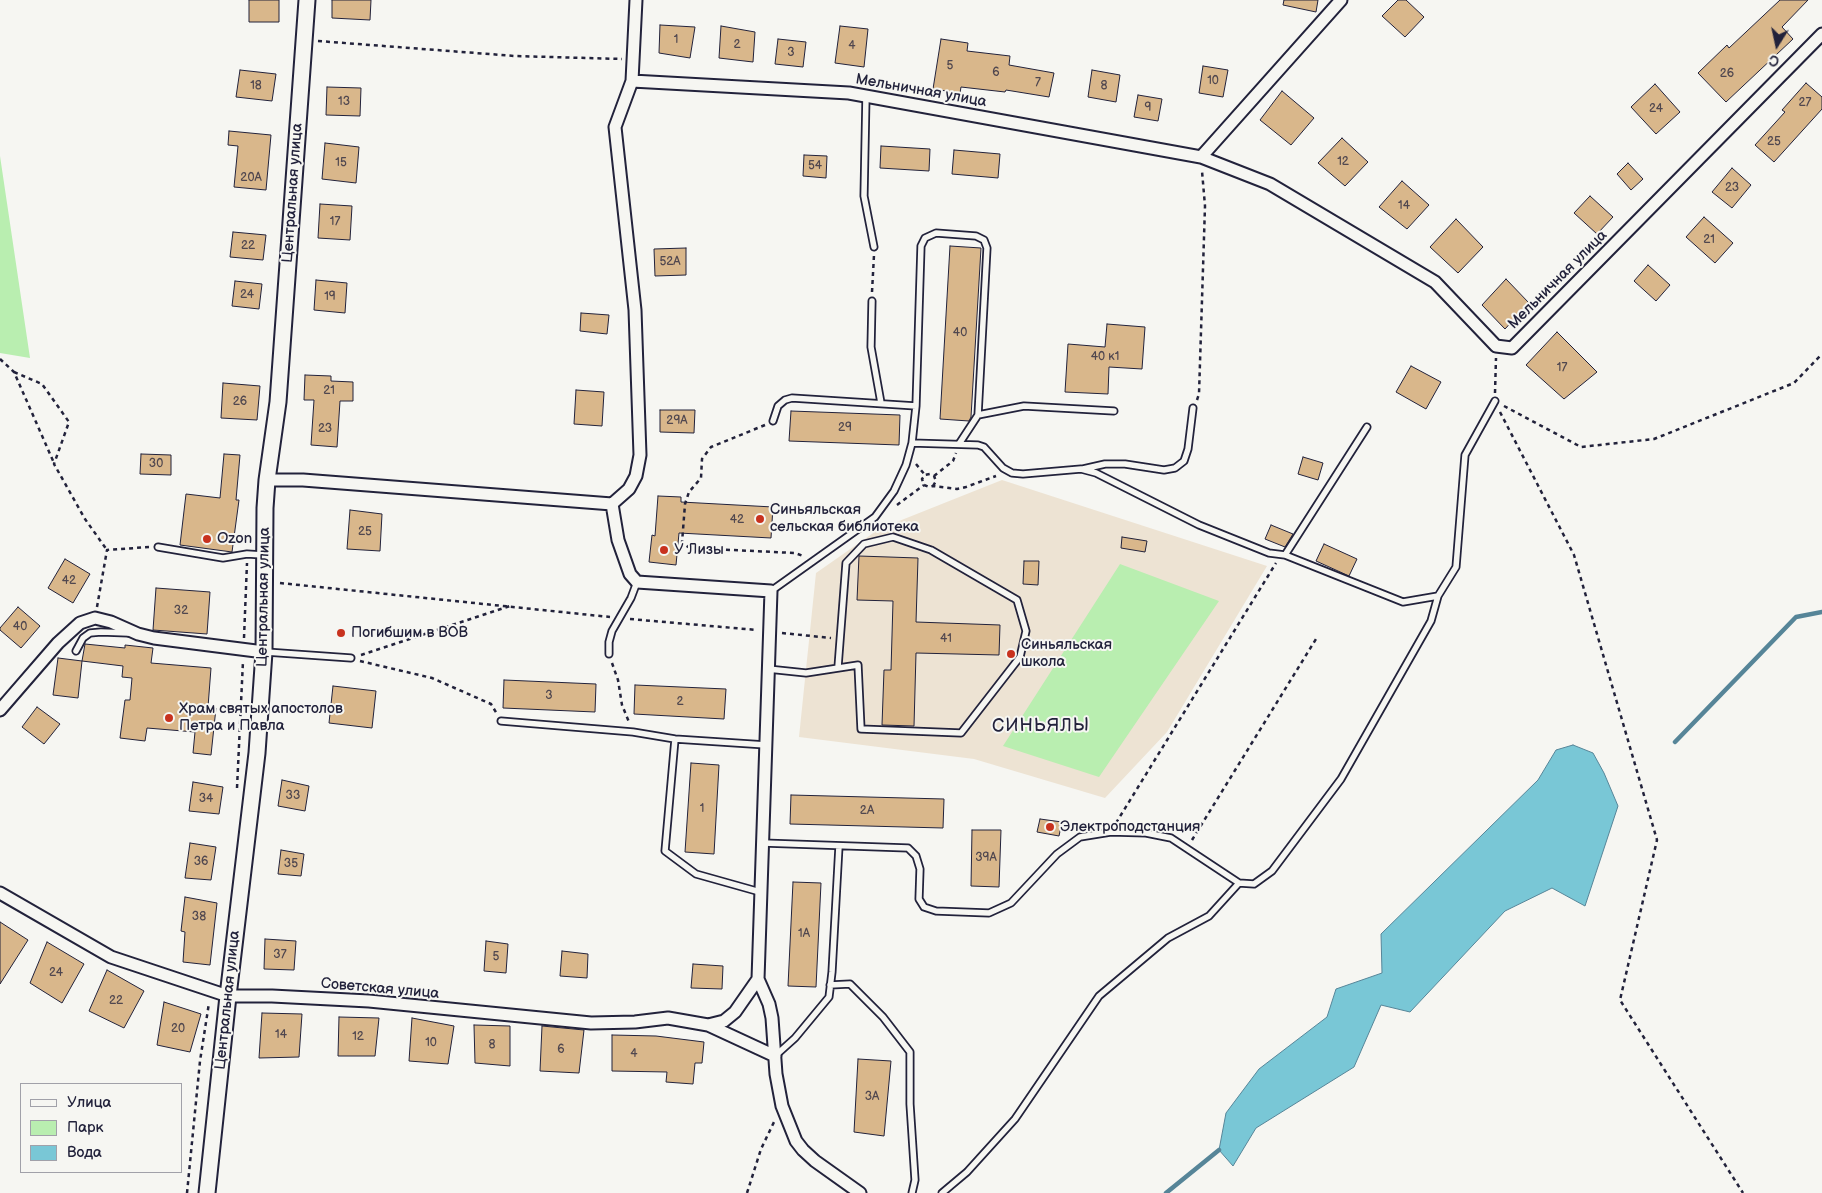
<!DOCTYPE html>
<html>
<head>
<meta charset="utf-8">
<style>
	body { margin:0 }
	#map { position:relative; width:1822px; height:1193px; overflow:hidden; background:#f6f6f2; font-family:"Balsamiq Sans",sans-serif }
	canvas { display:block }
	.legend { position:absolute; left:20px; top:1083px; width:162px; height:90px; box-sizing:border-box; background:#f6f6f2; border:1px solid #a1a1a9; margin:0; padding:6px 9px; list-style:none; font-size:15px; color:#22223b }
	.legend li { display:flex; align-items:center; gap:10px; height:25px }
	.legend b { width:25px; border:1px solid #a1a1a9 }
	.north { position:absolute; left:1752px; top:20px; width:50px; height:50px; -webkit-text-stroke:4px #f6f6f2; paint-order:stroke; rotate:190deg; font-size:14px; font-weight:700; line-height:20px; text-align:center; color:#22223b }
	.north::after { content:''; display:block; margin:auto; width:18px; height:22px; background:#22223b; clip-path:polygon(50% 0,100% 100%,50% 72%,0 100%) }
</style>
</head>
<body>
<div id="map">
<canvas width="1822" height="1193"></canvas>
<ul class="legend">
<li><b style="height:6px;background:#f6f6f2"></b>Улица</li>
<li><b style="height:14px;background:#b9eeb0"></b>Парк</li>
<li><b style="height:14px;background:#79c7d6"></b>Вода</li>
</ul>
<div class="north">С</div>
</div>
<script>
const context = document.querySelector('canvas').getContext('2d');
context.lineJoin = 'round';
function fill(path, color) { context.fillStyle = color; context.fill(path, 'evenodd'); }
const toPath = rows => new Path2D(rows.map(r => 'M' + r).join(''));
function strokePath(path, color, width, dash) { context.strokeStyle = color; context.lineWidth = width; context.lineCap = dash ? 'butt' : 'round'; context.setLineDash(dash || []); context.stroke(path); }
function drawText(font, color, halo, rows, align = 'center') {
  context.font = font + ' "Balsamiq Sans",sans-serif'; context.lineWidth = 4; context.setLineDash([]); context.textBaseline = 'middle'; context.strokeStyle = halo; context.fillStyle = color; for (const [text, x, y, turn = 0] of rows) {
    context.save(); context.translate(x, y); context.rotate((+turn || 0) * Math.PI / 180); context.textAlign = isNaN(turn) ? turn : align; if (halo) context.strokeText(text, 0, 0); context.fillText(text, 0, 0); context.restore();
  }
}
fill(toPath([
	[1002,480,1267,566,1167,732,1105,798,974,759,799,737,816,573,879,529]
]), '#ede3d3');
fill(toPath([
	[0,156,30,358,0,353],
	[1120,564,1219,601,1099,777,1003,746]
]), '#b9eeb0');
const water = toPath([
	[1573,745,1593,753,1604,773,1618,806,1585,906,1552,888,1505,911,1410,1012,1381,1005,1354,1067,1256,1128,1233,1166,1219,1150,1226,1113,1259,1069,1327,1017,1336,989,1382,973,1381,934,1538,780,1556,750,1573,745]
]);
fill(water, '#79c7d6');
strokePath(water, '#568598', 1);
strokePath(toPath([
	[1675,742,1796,617,1822,612],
	[1166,1193,1219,1150]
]), '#568598', 4.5);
const building = toPath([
	[249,0,279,0,279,22,249,22,249,0],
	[332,0,371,0,370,20,332,18,332,0],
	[1284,0,1318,0,1316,12,1283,5,1284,0],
	[1398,0,1406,0,1424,17,1405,37,1382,16,1398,0],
	[1780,0,1808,0,1782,27,1793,39,1726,102,1698,73,1727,45,1729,48,1780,0],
	[660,25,695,27,690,58,659,53,660,25],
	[721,26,755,32,753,62,719,58,721,26],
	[840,26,868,29,864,67,835,63,840,26],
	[778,39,806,42,803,67,775,64,778,39],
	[941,39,968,43,967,51,1010,56,1009,65,1054,73,1049,97,1006,90,1005,92,961,87,960,93,933,89,941,39],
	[1203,66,1228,70,1223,97,1199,93,1203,66],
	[240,70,276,74,272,101,236,97,240,70],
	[1092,70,1120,75,1116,102,1088,97,1092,70],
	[1806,83,1822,97,1822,109,1774,162,1755,145,1785,112,1782,110,1806,83],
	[1655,84,1680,112,1656,134,1631,107,1655,84],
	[327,87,361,88,360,116,326,115,327,87],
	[1282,91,1314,118,1291,145,1260,120,1282,91],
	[1138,95,1162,99,1158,121,1134,117,1138,95],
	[229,131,271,135,266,190,234,187,238,146,228,145,229,131],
	[1342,138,1368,162,1345,186,1318,163,1342,138],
	[325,143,359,147,356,183,322,179,325,143],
	[881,146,930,149,929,171,880,168,881,146],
	[954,150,1000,154,998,178,952,174,954,150],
	[804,155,827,156,826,178,803,176,804,155],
	[1628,163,1643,179,1631,190,1617,174,1628,163],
	[1732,168,1751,185,1732,208,1712,192,1732,168],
	[1402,181,1429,205,1407,229,1379,207,1402,181],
	[1590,196,1613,217,1597,234,1574,213,1590,196],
	[320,204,352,206,350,240,318,238,320,204],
	[1704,217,1733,243,1715,263,1686,237,1704,217],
	[1456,219,1483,247,1458,273,1430,247,1456,219],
	[233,232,266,235,263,260,230,257,233,232],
	[950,246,981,248,971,417,969,421,940,419,950,246],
	[686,248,686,275,655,276,654,249,686,248],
	[1648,265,1670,285,1656,301,1634,281,1648,265],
	[1506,279,1529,303,1505,329,1482,305,1506,279],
	[316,280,347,283,345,313,314,310,316,280],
	[235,281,262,284,259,309,232,306,235,281],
	[581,313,609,315,607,334,580,331,581,313],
	[1107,324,1145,327,1142,369,1109,367,1108,394,1065,392,1068,344,1105,347,1107,324],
	[1557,332,1597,372,1564,399,1526,365,1557,332],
	[1411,366,1441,382,1426,409,1396,392,1411,366],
	[305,375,331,376,331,381,353,382,353,401,340,401,337,447,311,445,314,400,304,400,305,375],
	[223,383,260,386,257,420,221,418,223,383],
	[576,390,604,392,602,426,574,424,576,390],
	[660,410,695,410,694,433,660,432,660,410],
	[791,411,900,415,899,445,789,441,791,411],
	[141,454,171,455,171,475,140,474,141,454],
	[224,454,240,455,236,500,239,500,232,552,180,545,186,494,220,498,224,454],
	[1303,457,1323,463,1318,480,1298,474,1303,457],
	[658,496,681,497,681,502,773,507,771,538,679,533,676,565,649,562,652,535,655,536,658,496],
	[350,510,382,514,380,551,347,549,350,510],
	[1271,525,1293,534,1285,547,1265,539,1271,525],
	[1122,537,1147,541,1145,552,1121,548,1122,537],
	[1324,544,1357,559,1349,576,1316,561,1324,544],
	[859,556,918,558,916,622,1000,625,999,655,916,653,914,726,882,725,884,670,891,670,893,601,857,600,859,556],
	[65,559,90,574,73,603,48,588,65,559],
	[1024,561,1039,561,1038,585,1023,584,1024,561],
	[156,588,210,592,207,634,153,630,156,588],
	[18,607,40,626,21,648,0,630,0,628,18,607],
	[85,644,125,648,125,645,153,648,151,663,211,668,208,707,216,708,211,755,193,753,195,732,147,728,145,741,120,738,125,700,130,700,132,678,122,677,123,666,82,661,85,644],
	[58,658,82,661,78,698,53,695,58,658],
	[504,680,596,684,595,712,503,708,504,680],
	[635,685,726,689,724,719,634,714,635,685],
	[333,686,376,691,372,728,329,723,333,686],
	[37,707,60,724,44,744,22,727,37,707],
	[691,763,719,765,714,854,685,852,691,763],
	[282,780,309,786,305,811,278,806,282,780],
	[193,782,223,787,219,814,189,811,193,782],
	[791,795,944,799,943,828,790,824,791,795],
	[1040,819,1062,822,1059,836,1037,832,1040,819],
	[972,830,1001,830,999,887,971,886,972,830],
	[190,843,216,847,211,880,185,878,190,843],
	[281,850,304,854,301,876,278,874,281,850],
	[793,882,821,883,816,987,788,986,793,882],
	[185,897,217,903,210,965,183,962,185,932,181,931,185,897],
	[0,922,28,940,0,984,0,922],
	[265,939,296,941,294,970,264,969,265,939],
	[486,941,508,944,506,973,484,971,486,941],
	[47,942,84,964,62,1003,30,983,47,942],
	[562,951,588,954,587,978,560,976,562,951],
	[693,964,723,966,722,989,691,988,693,964],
	[107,970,144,991,124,1028,89,1011,107,970],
	[164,1002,201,1014,190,1052,157,1045,164,1002],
	[262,1013,302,1014,299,1057,259,1058,262,1013],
	[339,1017,379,1018,375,1056,338,1056,339,1017],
	[412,1018,454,1026,448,1064,409,1061,412,1018],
	[474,1025,510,1026,510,1066,475,1063,474,1025],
	[542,1026,584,1030,579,1073,540,1071,542,1026],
	[612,1035,656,1036,704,1042,702,1063,695,1063,693,1084,666,1082,667,1072,612,1071,612,1035],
	[858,1059,891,1061,884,1136,854,1132,858,1059]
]);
fill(building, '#d9b78b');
strokePath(building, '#22223b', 1);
const service = toPath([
	[866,96,864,196,874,247],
	[872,301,871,347,881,403],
	[773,421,778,406,785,400,792,398,916,406],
	[912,443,978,445,984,447,1003,468,1012,473,1023,474,1081,469,1096,473,1199,525,1269,553,1285,555,1403,602,1438,596,1456,567,1465,455,1495,401],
	[959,444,978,415,1024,406,1114,411],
	[1083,469,1105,464,1125,464,1164,470,1175,468,1184,461,1188,449,1193,408],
	[158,547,223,558,247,554,263,555],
	[1285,555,1367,427],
	[771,591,875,517,894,491,906,465,912,443,916,406,921,246,925,238,936,233,976,236,984,240,987,248,978,415],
	[76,651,83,638,90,633,101,632,128,633],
	[266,652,351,658],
	[609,654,609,642,612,631,631,598,637,582],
	[768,669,806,673,858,665,861,729,961,733,1020,657,1026,631,1017,600,931,550,893,537,864,544,846,563,838,667],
	[501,721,633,732,675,739,766,745],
	[675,739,665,851,696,874,760,892],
	[763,843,908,848,916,856,920,869,919,899,924,907,936,911,989,913,1011,903,1057,854,1080,837,1111,832,1146,833,1171,838,1239,883,1254,884,1272,871,1341,779,1431,621,1438,596],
	[830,985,850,984,883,1017,910,1052,910,1104,915,1180,912,1193],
	[775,1056,795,1038,829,997,832,972,839,846],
	[942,1193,967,1172,1015,1119,1099,996,1168,938,1209,916,1239,883]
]);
const minor = toPath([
	[632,81,849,93,1201,157,1270,184,1435,282,1496,346,1512,348,1822,34],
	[1201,157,1341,0],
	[267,480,303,480,612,504,629,489,636,476,640,455,635,310,615,127,632,81,636,0],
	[612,504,618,540,630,574,637,582,771,591,758,979,769,1004,772,1018,776,1074,782,1106,796,1141,803,1150,815,1161,860,1193],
	[0,710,58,643,80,623,95,618,111,622,138,634,154,638,264,652],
	[0,893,111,957,228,996,272,996,369,1001,591,1023,635,1022,668,1018,708,1025,724,1021,735,1012,758,979],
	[708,1025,775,1056]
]);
const tertiary = toPath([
	[207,1193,228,996,257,753,264,652,265,508,267,480,278,402,307,0]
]);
strokePath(service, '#22223b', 9);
strokePath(minor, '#22223b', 15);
strokePath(tertiary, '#22223b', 19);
strokePath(toPath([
	[318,41,515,56,622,59],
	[872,292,874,255],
	[0,359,14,372,54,463],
	[14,372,42,384,69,422,54,464,85,519,107,550],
	[1495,393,1496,358],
	[1197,400,1199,394,1205,206,1202,171],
	[1504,406,1581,447,1654,439,1794,383,1822,354],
	[1500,412,1574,555,1657,840,1620,1000,1743,1193],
	[765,425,711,447,702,459,701,478,689,492,685,504,682,543,690,548,795,553,803,556],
	[916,464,925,475],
	[934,476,953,461,956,453],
	[933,486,936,481,934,476,930,474,925,475,922,479,924,485,929,487,933,486,957,489,966,487,996,476],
	[897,505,924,485],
	[280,583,610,617],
	[97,607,107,550,149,547],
	[630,619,757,630],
	[782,633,831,638],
	[244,638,247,563],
	[361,655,510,606],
	[360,661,432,678,491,704,497,714],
	[612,663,618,680,622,705,629,722],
	[237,788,243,661],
	[1116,823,1276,563],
	[1192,840,1316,639],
	[187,1193,200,1061,209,1003],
	[747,1193,761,1149,774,1122]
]), '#22223b', 2.5, [4, 4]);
strokePath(service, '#f6f6f2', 5.5);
strokePath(minor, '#f6f6f2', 11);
strokePath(tertiary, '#f6f6f2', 15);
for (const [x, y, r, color] of [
	[760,519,5,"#c8321e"],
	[207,539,5,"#c8321e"],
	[664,550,5,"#c8321e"],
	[341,633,5,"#c8321e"],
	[1011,654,5,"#c8321e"],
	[169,718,5,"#c8321e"],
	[1050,827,5,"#c8321e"]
]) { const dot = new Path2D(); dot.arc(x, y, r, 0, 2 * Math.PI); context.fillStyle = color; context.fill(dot); strokePath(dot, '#f6f6f2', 2); }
drawText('12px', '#50474f', null, [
	["1",676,40],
	["2",737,45],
	["4",852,46],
	["3",791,53],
	["5",950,66],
	["6",996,73],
	["26",1727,74],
	["10",1213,81],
	["7",1038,83],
	["18",256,86],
	["8",1104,86],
	["13",344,102],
	["27",1805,103],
	["9",1148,108],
	["24",1656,109],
	["25",1774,142],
	["12",1343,162],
	["15",341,163],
	["54",815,166],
	["20А",251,178],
	["23",1732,188],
	["14",1404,206],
	["17",335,222],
	["21",1709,240],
	["22",248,246],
	["52А",670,262],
	["24",247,295],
	["19",330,297],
	["40",960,333],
	["40 к1",1105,357],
	["17",1562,368],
	["21",329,391],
	["26",240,402],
	["29А",677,421],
	["29",845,428],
	["23",325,429],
	["30",156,464],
	["42",737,520],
	["25",365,532],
	["42",69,581],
	["32",181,611],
	["40",20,627],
	["41",946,639],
	["3",549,696],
	["2",680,702],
	["33",293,796],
	["34",206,799],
	["1",702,809],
	["2А",867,811],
	["39А",986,858],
	["36",201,862],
	["35",291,864],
	["38",199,917],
	["1А",804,934],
	["37",280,955],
	["5",496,957],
	["24",56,973],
	["22",116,1001],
	["20",178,1029],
	["14",281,1035],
	["12",358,1037],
	["10",431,1043],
	["8",492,1045],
	["6",561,1050],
	["4",634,1054],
	["3А",872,1097]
]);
drawText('15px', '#22223b', '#f6f6f2', [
	["Мельничная улица",921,91,10],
	["Центральная улица",293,193,-86],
	["Мельничная улица",1558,280,-45],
	["Центральная улица",264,597,-89],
	["Советская улица",380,989,5],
	["Центральная улица",228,1000,-84]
]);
drawText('15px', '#22223b', '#f6f6f2', [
	["Синьяльская",770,510],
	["сельская библиотека",770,527],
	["Ozon",217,539],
	["У Лизы",674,550],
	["Погибшим в ВОВ",351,633],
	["Синьяльская",1021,645],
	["школа",1021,662],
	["Храм святых апостолов",179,709],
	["Петра и Павла",179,726],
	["Электроподстанция",1060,827]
], 'left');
context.letterSpacing = '1px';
drawText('18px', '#22223b', '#f6f6f2', [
	["СИНЬЯЛЫ",1041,726]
]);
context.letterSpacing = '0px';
</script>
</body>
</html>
